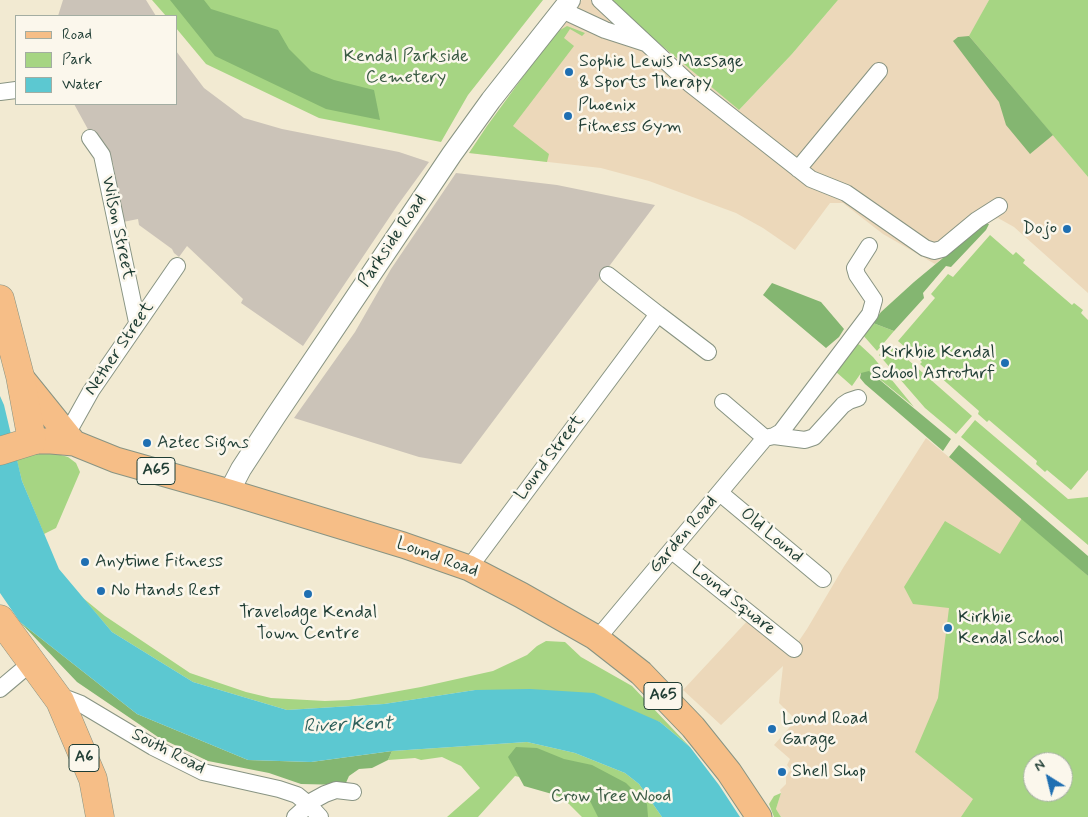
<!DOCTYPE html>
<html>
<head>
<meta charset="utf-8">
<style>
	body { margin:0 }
	#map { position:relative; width:1088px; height:817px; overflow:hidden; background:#f2ead2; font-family:Mynerve,sans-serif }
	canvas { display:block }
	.legend { position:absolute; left:15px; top:15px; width:162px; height:90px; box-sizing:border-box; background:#fbf7ec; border:1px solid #a3ada2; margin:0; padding:6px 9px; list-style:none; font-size:15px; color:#1f3d34 }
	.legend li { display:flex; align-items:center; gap:10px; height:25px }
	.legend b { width:25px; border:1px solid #a3ada2 }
	.north { position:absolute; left:1023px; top:752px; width:50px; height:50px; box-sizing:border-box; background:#fbf7ec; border:1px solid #a3ada2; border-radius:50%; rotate:324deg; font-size:14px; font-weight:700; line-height:20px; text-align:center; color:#1f3d34 }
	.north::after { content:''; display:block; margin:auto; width:18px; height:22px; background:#1f6fb2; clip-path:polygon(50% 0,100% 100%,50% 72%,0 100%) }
</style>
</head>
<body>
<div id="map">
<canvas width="1088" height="817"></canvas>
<ul class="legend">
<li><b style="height:6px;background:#f6be87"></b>Road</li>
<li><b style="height:14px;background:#a6d583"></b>Park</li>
<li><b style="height:14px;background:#5cc8d1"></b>Water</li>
</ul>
<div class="north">N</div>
</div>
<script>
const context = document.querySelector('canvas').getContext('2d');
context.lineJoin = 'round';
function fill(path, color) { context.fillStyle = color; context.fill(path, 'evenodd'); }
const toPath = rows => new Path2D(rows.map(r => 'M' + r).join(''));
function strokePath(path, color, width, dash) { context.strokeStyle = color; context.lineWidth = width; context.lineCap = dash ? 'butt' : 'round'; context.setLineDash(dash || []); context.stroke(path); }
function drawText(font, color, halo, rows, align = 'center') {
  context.font = font + ' Mynerve,sans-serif'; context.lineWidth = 5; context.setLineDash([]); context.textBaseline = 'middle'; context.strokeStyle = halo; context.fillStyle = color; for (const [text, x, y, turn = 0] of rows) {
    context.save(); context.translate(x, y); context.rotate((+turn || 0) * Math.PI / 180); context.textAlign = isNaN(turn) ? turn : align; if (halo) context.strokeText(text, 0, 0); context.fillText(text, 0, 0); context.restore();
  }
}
fill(toPath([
	[582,0,607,0,739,110,792,54,838,0,989,0,970,36,1088,177,1088,293,1014,227,998,218,984,224,935,264,883,234,843,203,830,203,795,250,763,228,736,213,649,181,601,168,469,153,487,126],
	[926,438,1022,518,1088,576,1088,817,781,817,776,809,781,793,780,790,786,784,786,775,791,770,787,765,790,759,774,745,796,720,779,703,783,666,721,725,683,690,750,618,790,654,807,629,843,568],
	[1033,762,1063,762,1063,792,1033,792]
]), '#ecd8ba');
fill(toPath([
	[63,0,146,0,156,16,58,16],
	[176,51,204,88,244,118,282,129,399,152,429,162,397,206,303,346,241,303,243,299,187,246,179,257,174,253,172,249,139,225,138,219,123,222,113,163,90,133,74,104,176,104],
	[456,173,557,185,655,205,461,464,419,457,294,418,355,332,391,269]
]), '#cbc3b8');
fill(toPath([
	[152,0,543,0,468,95,441,142,319,118,206,64,176,28,176,16,166,16],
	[607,0,838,0,792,54,739,110],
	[989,0,1088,0,1088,177,969,36],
	[567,26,585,33,582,36,570,29,564,38,574,46,513,126,549,154,547,162,469,153,487,126,555,33],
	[990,235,1013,255,1016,252,1025,260,1023,263,1072,305,1074,303,1083,310,1081,313,1088,320,1088,470,1071,490,1047,470,1045,472,1036,464,1037,461,989,420,987,422,978,414,979,411,931,369,929,372,920,364,922,362,898,341,935,298,931,294,948,274,953,277],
	[873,323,894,331,877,351,862,334],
	[854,342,860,345,873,357,914,407,877,377,861,373,852,386,835,371],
	[890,344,972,416,956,434,925,408,879,355],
	[975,420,1068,499,1088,497,1088,545,961,437],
	[39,452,54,453,68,457,76,463,80,472,56,528,44,534,22,481,16,457],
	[1022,518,1088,576,1088,817,961,817,973,799,915,752,938,698,949,608,913,604,904,587,945,521,1000,554],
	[1033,762,1063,762,1063,792,1033,792],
	[83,598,105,616,190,673,246,692,271,698,325,701,349,700,421,687,493,671,527,655,537,646,546,641,565,642,581,657,632,686,690,747,660,722,475,690,384,704,287,710,193,682,112,632],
	[527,742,575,753,625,773,639,784,662,817,582,817,569,804,537,781,515,776,478,817,447,817,480,788,461,766,442,757,421,760,415,758,388,760,392,751],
	[781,793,776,809,781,817,774,817,769,804,774,796]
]), '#a6d583');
fill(toPath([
	[170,0,204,0,211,9,278,30,289,49,311,71,334,80,374,90,380,120,326,109,215,56],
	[969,36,1053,135,1030,154,1006,125,999,102,953,41,958,37],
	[984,224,989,224,986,230,951,267,946,266,923,293,924,298,894,331,873,323,881,312,914,282],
	[772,283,821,302,844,329,839,337,826,348,763,295],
	[869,371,951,439,943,451,865,384,860,378,861,373],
	[959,445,1088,556,1088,576,949,457],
	[20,622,137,714,248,760,311,762,392,751,388,760,372,768,359,769,349,776,345,785,301,784,269,773,208,761,158,737,77,682],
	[516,747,537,748,564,759,592,765,626,783,647,804,648,817,598,817,585,791,559,796,524,786,508,757]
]), '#84b671');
fill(toPath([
	[0,396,4,405,22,481,59,569,112,632,193,682,287,710,384,704,475,690,530,689,594,693,660,722,690,747,719,785,740,817,662,817,639,784,625,773,575,753,527,742,392,751,311,762,248,760,137,714,20,622,0,593]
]), '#5cc8d1');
const minor = toPath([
	[600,0,690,84,811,179,846,193,925,248,934,251,942,249,977,220,999,206],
	[562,10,605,30,645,43],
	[0,92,16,90],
	[90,138,102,155,137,322],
	[798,169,879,71],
	[658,314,708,352],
	[723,402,765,438],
	[67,434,91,391,177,266],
	[774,436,805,440,814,437,843,405,849,401,858,398],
	[720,493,823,579],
	[672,551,794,649],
	[469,568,658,314,608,275],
	[597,639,765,438,774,436,781,432,870,314,874,300,857,275,855,268,869,246],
	[0,689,32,662],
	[60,701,68,699,81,704,153,747,203,772,279,789,297,795,308,804,320,817],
	[295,817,314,800,325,794,336,790,353,792]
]);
const tertiary = toPath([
	[229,492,241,469,275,417,452,154,491,100,570,0]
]);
const primary = toPath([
	[20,376,74,443],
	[32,441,51,441,74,443,116,460,229,492,403,545,469,568,521,595,595,637,641,673,693,727,729,772,759,817]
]);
const trunk = toPath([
	[0,299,20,376,32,441,0,451],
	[0,619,60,701,93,779,100,817]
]);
strokePath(minor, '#889483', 18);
strokePath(tertiary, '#889483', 22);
strokePath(primary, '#889483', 27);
strokePath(trunk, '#889483', 29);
strokePath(minor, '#fff', 16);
strokePath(tertiary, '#fff', 20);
strokePath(primary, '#f6be87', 25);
strokePath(trunk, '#f6be87', 28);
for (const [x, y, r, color] of [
	[569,72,5,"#1f6fb2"],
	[568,116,5,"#1f6fb2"],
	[1067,229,5,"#1f6fb2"],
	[1005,363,5,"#1f6fb2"],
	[147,443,5,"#1f6fb2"],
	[85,562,5,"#1f6fb2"],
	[101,591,5,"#1f6fb2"],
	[308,594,5,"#1f6fb2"],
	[948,628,5,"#1f6fb2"],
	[772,729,5,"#1f6fb2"],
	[782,772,5,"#1f6fb2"]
]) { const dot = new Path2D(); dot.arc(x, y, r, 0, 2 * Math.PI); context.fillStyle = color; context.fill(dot); strokePath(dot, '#fbf7ec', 2); }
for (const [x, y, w] of [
	[156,471,38],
	[663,696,38],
	[84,758,30]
]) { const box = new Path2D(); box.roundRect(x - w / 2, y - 13.5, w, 27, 4); context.fillStyle = '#fbf7ec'; context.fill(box); strokePath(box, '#1f3d34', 1); }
drawText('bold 16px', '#1f3d34', null, [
	["A65",156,471],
	["A65",663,696],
	["A6",84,758]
]);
drawText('18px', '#3a5b44', '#fbf7ec', [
	["Kendal Parkside",406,57],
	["Cemetery",406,78],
	["Crow Tree Wood",611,797]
]);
drawText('18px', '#1f3d34', '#fbf7ec', [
	["Sophie Lewis Massage",579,62],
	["& Sports Therapy",579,83],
	["Phoenix",578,106],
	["Fitness Gym",578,127],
	["Dojo",1057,229,"right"],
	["Kirkbie Kendal",995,353,"right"],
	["School Astroturf",995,374,"right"],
	["Aztec Signs",157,443],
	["Anytime Fitness",95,562],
	["No Hands Rest",111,591],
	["Travelodge Kendal",308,613,"center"],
	["Town Centre",308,634,"center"],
	["Kirkbie",958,618],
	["Kendal School",958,639],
	["Lound Road",782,719],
	["Garage",782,740],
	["Shell Shop",792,772]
], 'left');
drawText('18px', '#1f3d34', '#fbf7ec', [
	["Wilson Street",117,228,78],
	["Parkside Road",393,241,-56],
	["Nether Street",120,349,-56],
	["Lound Street",550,458,-53],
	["Garden Road",684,535,-50],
	["Old Lound",771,536,40],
	["Lound Road",437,558,20],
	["Lound Square",733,600,39],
	["South Road",168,752,27]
]);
drawText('italic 19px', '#2e605b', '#fbf7ec', [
	["River Kent",348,726,-2]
]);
</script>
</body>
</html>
